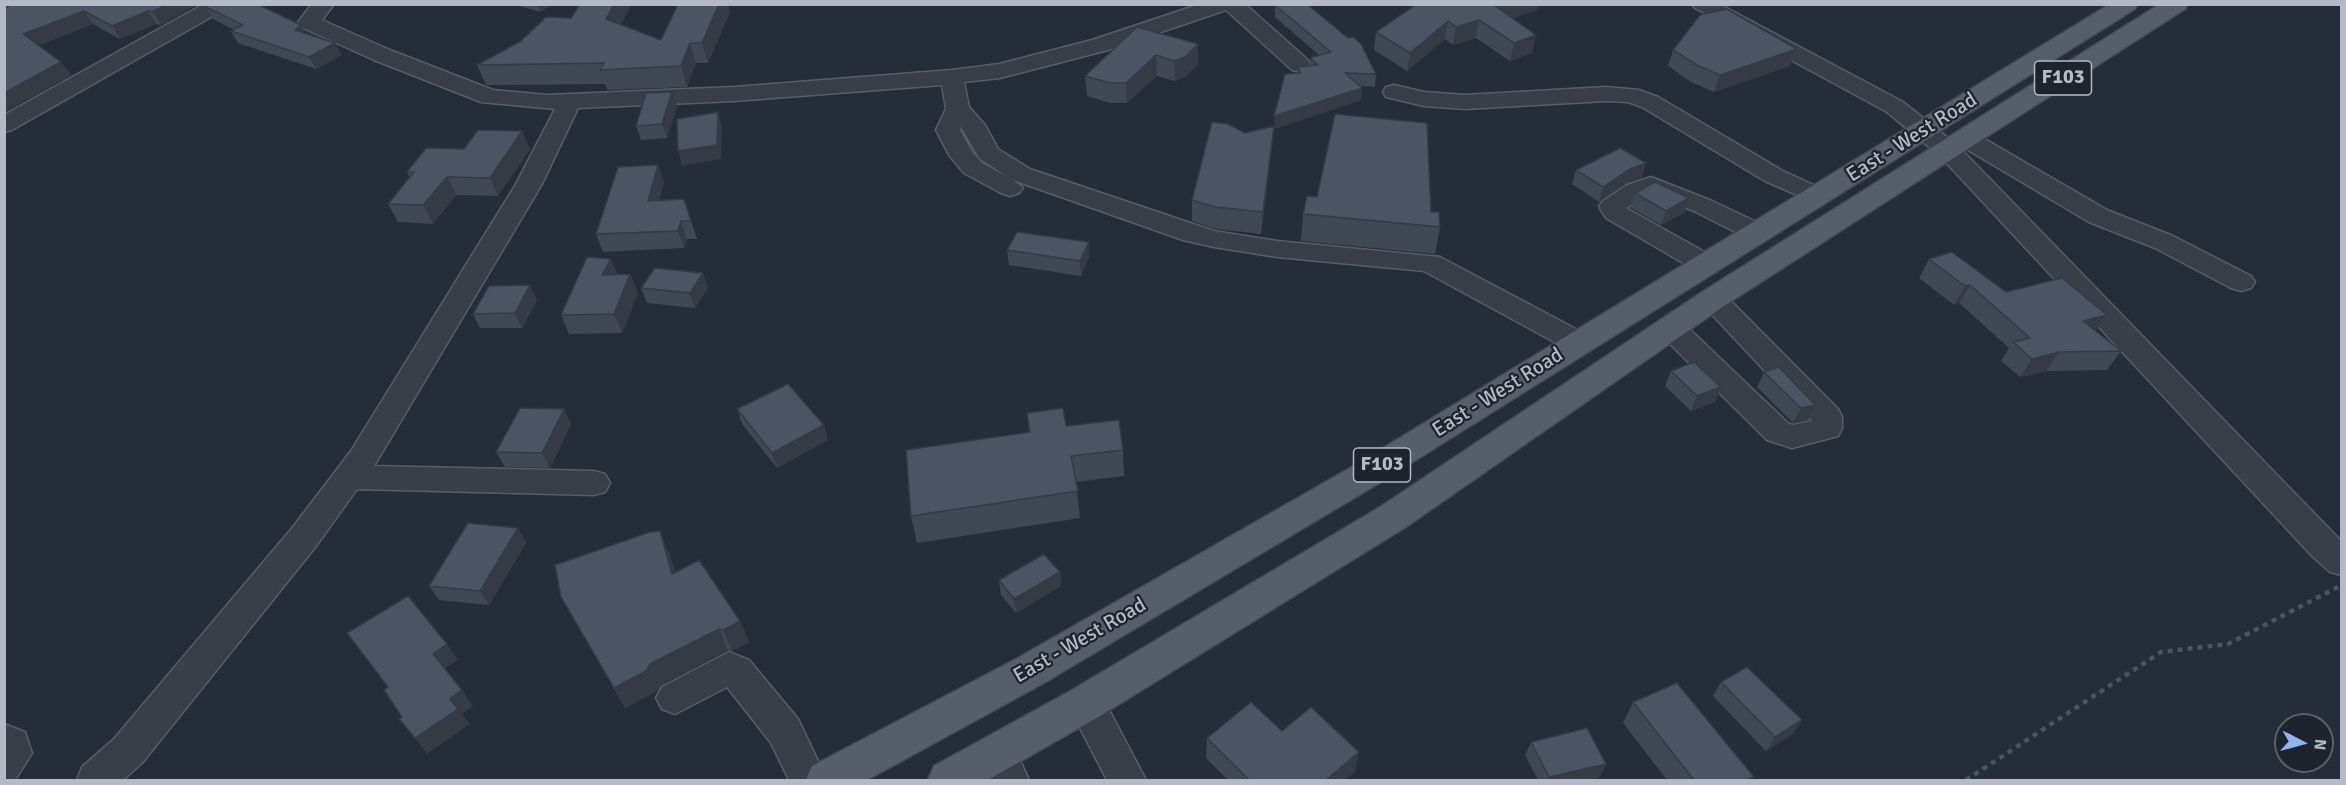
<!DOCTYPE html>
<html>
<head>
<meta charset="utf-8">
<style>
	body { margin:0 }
	#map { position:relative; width:2346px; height:785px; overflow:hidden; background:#242d38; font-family:Signika,sans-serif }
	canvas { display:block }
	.frame { position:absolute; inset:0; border:6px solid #b3bac5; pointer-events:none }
	.north { position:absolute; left:2274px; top:713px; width:60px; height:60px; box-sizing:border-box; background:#1d242d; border:2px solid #59606a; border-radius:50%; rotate:96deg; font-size:16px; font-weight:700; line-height:24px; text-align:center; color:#b3bac5 }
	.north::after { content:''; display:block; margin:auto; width:21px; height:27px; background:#90b4ed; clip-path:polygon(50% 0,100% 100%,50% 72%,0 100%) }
</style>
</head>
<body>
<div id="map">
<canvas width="2346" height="785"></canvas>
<div class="frame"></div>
<div class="north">N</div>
</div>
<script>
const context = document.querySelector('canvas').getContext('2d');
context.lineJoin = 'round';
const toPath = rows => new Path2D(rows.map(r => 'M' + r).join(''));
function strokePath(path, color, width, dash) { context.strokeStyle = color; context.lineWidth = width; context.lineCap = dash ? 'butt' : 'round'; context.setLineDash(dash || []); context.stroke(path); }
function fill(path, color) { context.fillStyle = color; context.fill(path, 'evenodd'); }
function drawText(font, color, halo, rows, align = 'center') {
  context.font = font + ' Signika,sans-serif'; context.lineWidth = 4.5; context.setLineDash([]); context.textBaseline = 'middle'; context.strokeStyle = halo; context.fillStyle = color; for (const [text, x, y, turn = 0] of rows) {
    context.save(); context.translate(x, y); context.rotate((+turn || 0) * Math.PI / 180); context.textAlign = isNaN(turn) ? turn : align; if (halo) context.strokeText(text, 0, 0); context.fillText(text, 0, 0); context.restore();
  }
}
const minor = toPath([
	[204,4,230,4,227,8,12,130,4,132,4,115,204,4],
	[312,4,334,4,322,20,390,50,493,90,547,95,734,87,952,70,999,64,1092,40,1200,4,1245,4,1308,60,1311,65,1308,70,1300,72,1292,70,1226,10,1108,50,1000,78,964,82,969,107,985,125,998,149,1030,169,1214,231,1277,241,1440,257,1589,336,1593,343,1589,350,1579,353,1569,350,1424,271,1277,257,1214,247,1183,240,1013,180,1023,188,1019,193,1010,196,1001,193,964,173,949,155,936,130,946,109,942,85,734,101,578,108,542,184,374,466,594,471,605,474,610,483,605,492,594,495,357,489,317,545,142,763,123,780,77,780,82,767,114,739,293,527,351,451,516,184,555,109,481,102,374,60,301,27,298,22,312,4],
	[961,127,980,159,1010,178,982,163,972,152,960,130,961,127],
	[1692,4,1719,4,1903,102,1958,146,2342,542,2342,575,2330,572,2313,557,1940,156,1887,112,1695,8,1692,4],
	[1394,85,1424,92,1465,95,1606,87,1639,90,1658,97,1783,171,1827,191,1831,196,1827,201,1818,204,1765,181,1642,107,1628,102,1606,101,1465,109,1424,106,1386,97,1383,92,1386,87,1394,85],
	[1967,132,1976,134,2107,210,2173,236,2251,276,2255,282,2251,288,2241,291,2231,288,2155,248,2089,222,1958,144,1955,139,1958,134,1967,132],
	[1651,177,1712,201,1767,227,1771,233,1767,239,1758,241,1749,239,1694,211,1650,194,1626,208,1717,259,1721,265,1717,271,1707,274,1697,271,1606,218,1602,212,1599,206,1603,201,1627,185,1651,177],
	[1713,290,1723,293,1838,409,1842,417,1842,428,1838,436,1792,448,1767,440,1661,335,1657,328,1661,321,1671,318,1681,321,1789,424,1793,425,1812,421,1703,305,1699,299,1703,293,1713,290],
	[729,652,749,660,798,719,827,780,789,780,771,743,727,687,675,714,662,709,656,698,662,687,729,652],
	[1086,687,1099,691,1146,780,1107,780,1067,703,1073,691,1086,687],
	[4,724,25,732,32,753,15,780,4,780,4,724],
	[997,736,1011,741,1029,780,990,780,978,753,983,741,997,736]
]);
const major = toPath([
	[2110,4,2138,4,2135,9,1381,482,1044,683,867,780,806,780,812,766,1016,659,1357,464,2110,4],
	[2160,4,2188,4,2185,9,1724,306,1406,527,1100,716,988,780,928,780,934,766,1072,690,1380,507,1702,292,2160,4]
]);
strokePath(minor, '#565d66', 3);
strokePath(major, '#414852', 3);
strokePath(toPath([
	[1966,780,2161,652,2228,644,2338,587]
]), '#465659', 4.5, [5, 5]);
fill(minor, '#383f49');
fill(major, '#565e69');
fill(toPath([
	[198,4,161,25,156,24,120,39,93,24,39,45,61,62,71,75,4,112,4,8],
	[513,4,553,4,540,12],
	[678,4,728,4,730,12,708,63,696,63,687,87,608,90,605,84,486,85,477,65,571,18,621,25,661,40],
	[1417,4,1539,4,1537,10,1512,18,1536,35,1532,53,1510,61,1476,38,1453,45,1445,39,1407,71,1374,50,1376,32],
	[1275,5,1376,74,1375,87,1360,86,1362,88,1361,100,1274,129,1274,116,1298,73,1298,67,1310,66,1311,59,1319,55,1275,17],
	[206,7,305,33,335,43,342,55,316,69,238,43,231,31,234,30,213,19],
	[1198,44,1198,64,1185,77,1175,81,1157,76,1127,103,1110,103,1087,96,1085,76],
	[1797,49,1790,66,1714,92,1691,82,1668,66,1673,50],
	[677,106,667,138,641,140,636,126],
	[1274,126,1272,147,1261,234,1215,229,1192,221,1192,200,1245,133],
	[530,149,498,196,456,195,433,224,398,222,388,204,410,178,407,172],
	[1576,170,1642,178,1626,183,1599,202,1572,184],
	[664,182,659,200,684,199,697,239,687,239,684,248,603,252,596,234],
	[1635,193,1689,198,1684,213,1661,225,1631,208],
	[1431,212,1440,227,1435,254,1301,241,1303,214],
	[1007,250,1089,257,1081,276,1009,265],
	[611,259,617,275,630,274,638,293,622,333,569,334,561,315],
	[1929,259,2006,292,2096,331,2121,351,2107,370,2046,371,2020,377,2001,361,2009,348,1959,303,1954,305,1919,278],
	[641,288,708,288,695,308,647,303],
	[537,300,522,328,480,328,473,314],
	[1671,371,1721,387,1715,402,1691,411,1665,386],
	[1764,372,1815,405,1808,420,1793,423,1757,387],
	[564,409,571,424,550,468,505,467,496,452],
	[737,409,828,440,777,468,742,424],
	[1027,413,1066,426,1123,450,1124,476,1076,482,1080,518,917,543,911,516,1029,432],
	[518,528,526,543,489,605,439,600,429,586],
	[669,553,675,572,740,621,749,642,732,651,728,650,661,685,657,691,625,708,561,597],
	[1060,572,1061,586,1016,613,1001,595,999,580],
	[1721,682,1802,720,1793,734,1766,751,1713,696],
	[1633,702,1752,780,1667,780,1623,723],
	[1282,731,1355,772,1345,780,1228,780,1206,758,1207,738],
	[1531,742,1606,764,1599,778,1587,780,1538,780,1525,755]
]), '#404854');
fill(toPath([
	[167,4,198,4,161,25,153,12],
	[537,4,553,4,540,12],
	[614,4,632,4,613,40,606,19],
	[719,4,728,4,730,12,708,63,702,43],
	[1501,4,1539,4,1537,10,1492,24,1495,6],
	[84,11,93,24,33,48,23,34],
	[148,11,156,24,120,39,112,26],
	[1479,20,1476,38,1453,45,1456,27],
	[1448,21,1445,39,1407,71,1410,53],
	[301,25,307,37,295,30],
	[1536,35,1532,53,1510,61,1514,43],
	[335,43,342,55,316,69,309,57],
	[690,43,696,63,687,87,681,66],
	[1198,44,1198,64,1185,77,1175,81,1175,61],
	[1797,49,1790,66,1714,92,1720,75],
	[1156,55,1157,76,1127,103,1126,83],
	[61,62,71,75,4,112,4,93],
	[1362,88,1361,100,1274,129,1274,116],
	[672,92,677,106,667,138,662,124],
	[718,112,722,127,721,159,682,166,678,151],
	[1274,126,1272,147,1261,234,1263,212],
	[522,131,530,149,498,196,490,178],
	[1646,163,1642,178,1626,183,1599,202,1603,187,1630,169],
	[658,165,664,182,654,218,648,201],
	[447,177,456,195,433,224,423,205],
	[1689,198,1684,213,1661,225,1666,211],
	[681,221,687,239,684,248,678,231],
	[1089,242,1089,257,1081,276,1080,261],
	[611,259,619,278,602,275],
	[703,273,708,288,695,308,690,293],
	[630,274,638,293,622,333,614,314],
	[530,285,537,300,522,328,515,313],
	[1970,285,1959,303,1954,305,1965,286],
	[2107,315,2094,334,2083,321],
	[2059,352,2046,371,2020,377,2032,359],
	[1721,387,1715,402,1691,411,1697,396],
	[1815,405,1808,420,1793,423,1801,408],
	[564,409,571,424,550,468,542,453],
	[824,425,828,440,777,468,772,453],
	[518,528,526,543,489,605,480,591],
	[660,531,669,553,681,595,672,574],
	[1060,572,1061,586,1016,613,1014,599],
	[740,621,749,642,732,651,723,630],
	[719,629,728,650,661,685,657,691,625,708,614,688,650,664],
	[447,644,458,660,444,669,433,654],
	[462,690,473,706,462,714,470,724,427,754,415,738,450,699],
	[1802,720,1793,734,1766,751,1775,737],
	[1359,752,1355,772,1345,780,1326,780],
	[1606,764,1599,778,1587,780,1547,780,1549,777]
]), '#343b45');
const building = toPath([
	[13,4,167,4,153,12,148,11,112,26,84,11,23,34,61,62,4,93,4,8,13,4],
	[210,4,257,4,301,25,295,30,335,43,309,57,231,31,243,25,206,7,210,4],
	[580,4,614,4,606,19,661,40,678,4,719,4,702,43,690,43,681,66,600,70,604,63,477,65,521,41,546,17,571,18,580,4],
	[1307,4,1348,38,1353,37,1361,44,1376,74,1345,73,1362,88,1274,116,1285,74,1301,73,1298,67,1318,65,1311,59,1312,57,1331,52,1275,5,1307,4],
	[1417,4,1501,4,1495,6,1536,35,1514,43,1479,20,1456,27,1448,21,1410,53,1376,32,1417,4],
	[1727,9,1797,49,1720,75,1697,65,1673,50,1700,15,1727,9],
	[1137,27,1198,44,1185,57,1175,61,1156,55,1126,83,1110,83,1085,76,1137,27],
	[672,92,662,124,636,126,646,93,672,92],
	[718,112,717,145,678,151,677,119,718,112],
	[1335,114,1427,123,1431,212,1439,212,1440,227,1303,214,1307,196,1317,197,1335,114],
	[1212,122,1228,124,1245,133,1274,126,1263,212,1215,207,1192,200,1212,122],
	[478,130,522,131,490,178,447,177,423,205,388,204,414,172,407,172,426,148,464,149,478,130],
	[1620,148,1646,163,1630,169,1603,187,1576,170,1620,148],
	[658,165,648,201,684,199,691,221,681,221,678,231,596,234,618,167,658,165],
	[1655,182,1689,198,1666,211,1635,193,1655,182],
	[1017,232,1089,242,1080,261,1007,250,1017,232],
	[1952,252,2006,292,2062,278,2107,315,2083,321,2121,351,2059,352,2032,359,2013,342,2030,338,1970,285,1965,286,1929,259,1952,252],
	[587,257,611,259,602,275,630,274,614,314,561,315,587,257],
	[655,268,703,273,690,293,641,288,655,268],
	[530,285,515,313,473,314,489,286,530,285],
	[1694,362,1721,387,1697,396,1671,371,1694,362],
	[1779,367,1815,405,1801,408,1764,372,1779,367],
	[788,384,824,425,772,453,737,409,788,384],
	[520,408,564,409,542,453,496,452,520,408],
	[1063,408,1066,426,1119,420,1123,450,1071,456,1078,491,911,516,906,450,1030,432,1027,413,1063,408],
	[468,523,518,528,480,591,429,586,468,523],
	[660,531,672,574,699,560,740,621,723,630,719,629,650,664,646,671,614,688,561,597,555,565,650,532,660,531],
	[1044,554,1060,572,1014,599,999,580,1044,554],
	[408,596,447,644,433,654,462,690,450,699,458,709,415,738,399,719,402,717,384,690,388,687,347,633,408,596],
	[1747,667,1802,720,1775,737,1721,682,1747,667],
	[1677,683,1754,777,1746,780,1694,780,1633,702,1677,683],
	[1251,702,1282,731,1311,707,1359,752,1326,780,1249,780,1207,738,1251,702],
	[1587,728,1606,764,1549,777,1531,742,1587,728]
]);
fill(building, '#4b5462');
strokePath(building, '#343b45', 1.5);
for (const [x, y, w] of [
	[2063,78,57],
	[1382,465,57]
]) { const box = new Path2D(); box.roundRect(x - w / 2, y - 17, w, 34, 4.5); context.fillStyle = '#1d242d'; context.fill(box); strokePath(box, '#b3bac5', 1.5); }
drawText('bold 20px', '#b3bac5', null, [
	["F103",2063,78],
	["F103",1382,465]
]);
drawText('21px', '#b3bac5', '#1d242d', [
	["East - West Road",1912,138,-32],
	["East - West Road",1498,393,-32],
	["East - West Road",1080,641,-30]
]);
</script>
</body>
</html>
